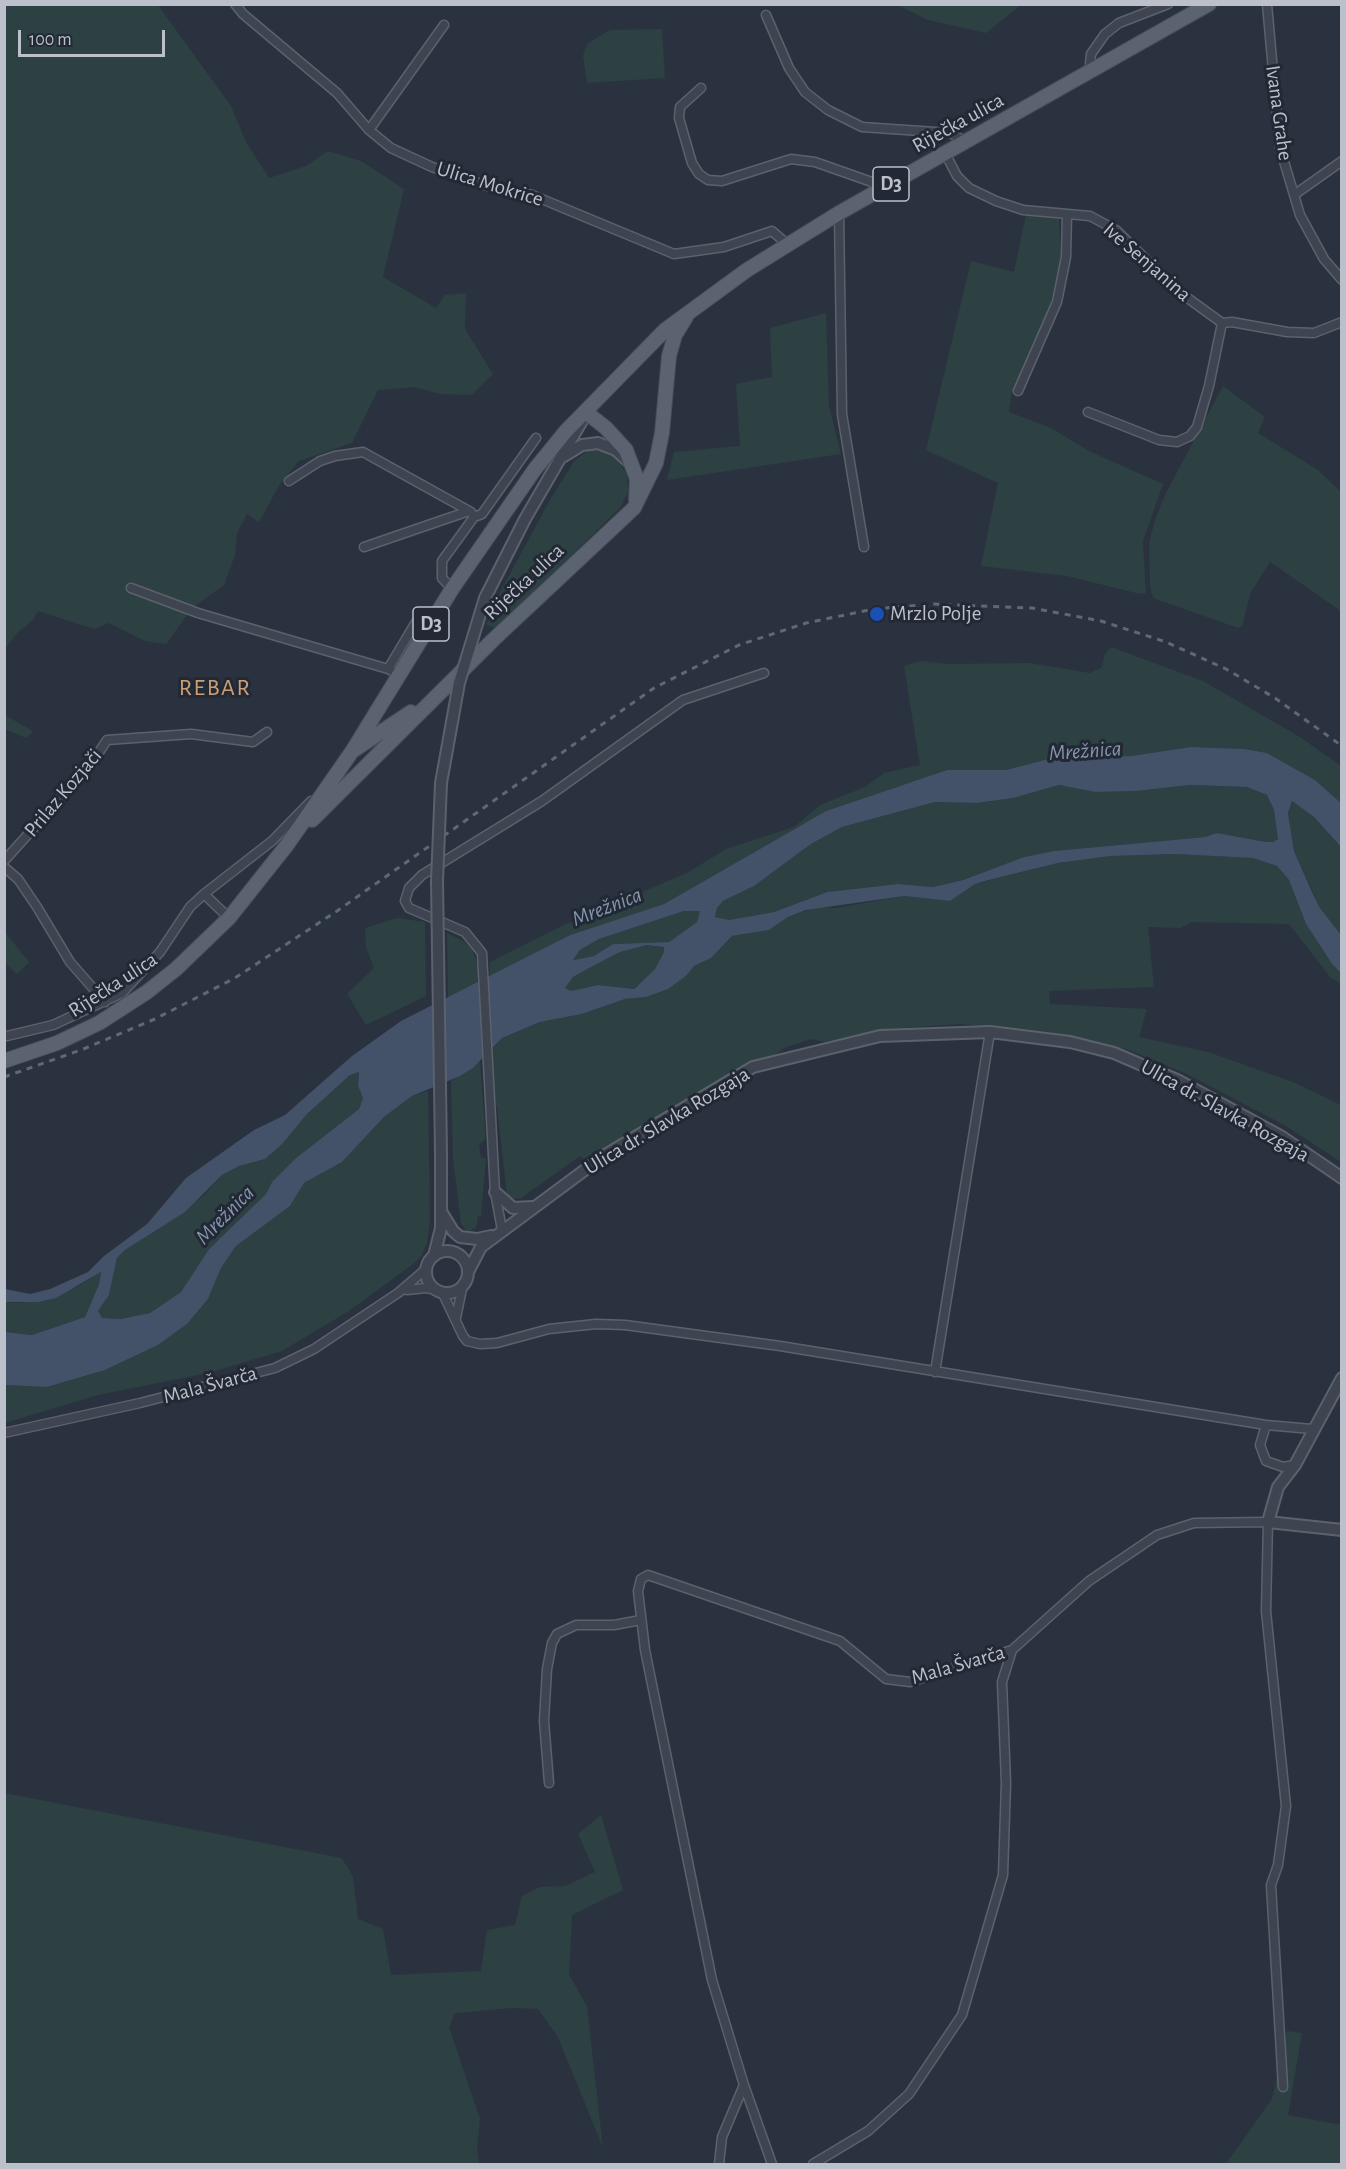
<!DOCTYPE html>
<html>
<head>
<meta charset="utf-8">
<style>
	body { margin:0 }
	#map { position:relative; width:1346px; height:2169px; overflow:hidden; background:#2a3240; font-family:"Alegreya Sans",sans-serif }
	canvas { display:block }
	.frame { position:absolute; inset:0; border:6px solid #bbc0ca; pointer-events:none }
	.scale { position:absolute; left:18px; top:30px; width:147px; height:27px; box-sizing:border-box; border:3px solid #bbc0ca; border-top:0; padding-left:8px; font-size:18px; line-height:21px; white-space:nowrap; color:#bbc0ca; -webkit-text-stroke:4px #222935; paint-order:stroke }
</style>
</head>
<body>
<div id="map">
<canvas width="1346" height="2169"></canvas>
<div class="frame"></div>
<div class="scale">100 m</div>
</div>
<script>
const context = document.querySelector('canvas').getContext('2d');
context.lineJoin = 'round';
function fill(path, color) { context.fillStyle = color; context.fill(path, 'evenodd'); }
const toPath = rows => new Path2D(rows.map(r => 'M' + r).join(''));
function strokePath(path, color, width, dash) { context.strokeStyle = color; context.lineWidth = width; context.lineCap = dash ? 'butt' : 'round'; context.setLineDash(dash || []); context.stroke(path); }
function drawText(font, color, halo, rows, align = 'center') {
  context.font = font + ' "Alegreya Sans",sans-serif'; context.lineWidth = 6; context.setLineDash([]); context.textBaseline = 'middle'; context.strokeStyle = halo; context.fillStyle = color; for (const [text, x, y, turn = 0] of rows) {
    context.save(); context.translate(x, y); context.rotate((+turn || 0) * Math.PI / 180); context.textAlign = isNaN(turn) ? turn : align; if (halo) context.strokeText(text, 0, 0); context.fillText(text, 0, 0); context.restore();
  }
}
fill(toPath([
	[5,5,158,5,231,106,246,142,269,178,306,166,328,151,361,161,404,189,383,277,436,308,445,295,466,293,465,329,493,374,472,395,440,394,414,387,378,390,352,443,299,461,280,484,259,522,247,514,237,533,235,555,224,585,192,608,166,644,145,641,109,623,94,629,38,611,32,621,18,632,5,649],
	[897,5,1021,4,1021,5,986,33,928,20],
	[662,29,665,78,587,83,583,55,588,43,610,30],
	[1026,215,1059,219,1061,258,1048,318,1012,392,1009,412,1051,428,1089,451,1163,484,1143,541,1146,593,1140,594,1067,576,981,566,998,483,926,450,971,261,1014,272],
	[826,313,829,406,841,454,667,480,674,452,740,446,736,384,772,377,770,328],
	[1223,386,1265,417,1258,433,1318,470,1341,492,1341,611,1270,562,1251,592,1242,626,1238,628,1153,598,1150,586,1149,543,1155,520,1166,493],
	[605,449,613,454,627,474,628,492,620,508,496,628,486,625,498,596,551,498,575,460,588,451],
	[1111,647,1203,681,1300,737,1341,766,1341,803,1315,780,1267,753,1245,749,1191,747,1131,756,1052,758,1006,770,947,770,826,811,664,904,570,935,490,977,490,962,568,923,687,873,726,849,794,827,820,805,865,787,884,773,920,765,904,666,920,661,947,664,1029,663,1090,673,1102,667,1105,654],
	[5,715,33,731,26,738,5,729],
	[1059,785,1095,792,1136,791,1190,785,1247,787,1267,795,1274,810,1278,839,1273,842,1266,842,1217,833,1205,837,1054,851,1024,857,963,880,933,887,898,884,827,892,774,912,729,920,715,918,717,908,723,901,754,886,811,844,842,827,935,802,977,803,1013,798],
	[1292,801,1314,817,1341,847,1341,935,1320,908,1294,851,1288,813],
	[1173,854,1253,858,1277,866,1289,880,1306,924,1332,964,1341,973,1341,983,1331,978,1289,924,1191,922,1181,928,1148,927,1154,987,1049,991,1050,1004,1147,1009,1139,1037,1208,1052,1293,1082,1341,1105,1341,1162,1286,1126,1185,1073,1126,1049,1043,1031,960,1024,886,1029,824,1042,811,1039,786,1047,768,1060,727,1077,583,1159,580,1156,521,1198,511,1199,507,1196,497,1107,494,1100,493,1048,502,1038,540,1022,582,1014,625,999,646,997,687,975,694,966,711,958,732,936,769,930,788,917,817,907,835,908,904,896,950,901,975,884,1058,863,1111,856],
	[684,911,700,911,697,922,669,942,613,944,594,956,573,960,580,950,599,939],
	[397,918,425,922,426,996,366,1025,347,994,374,968,366,947,365,928],
	[4,931,29,962,17,974,5,962],
	[447,933,463,941,472,949,477,963,479,983,448,998],
	[647,945,664,947,664,952,655,969,633,989,598,985,571,991,564,988,573,977,595,965,620,952],
	[480,1061,485,1129,485,1139,479,1145,481,1157,486,1159,481,1216,478,1216,476,1228,467,1232,461,1223,453,1159,451,1081],
	[359,1072,358,1086,363,1098,359,1109,296,1158,272,1182,266,1194,209,1249,181,1292,150,1313,120,1319,101,1318,98,1311,109,1295,117,1258,125,1250,203,1196,222,1175,239,1166,265,1159,306,1115,350,1075],
	[428,1091,430,1221,427,1243,422,1255,413,1264,349,1311,282,1351,208,1373,98,1395,5,1423,5,1385,47,1387,105,1370,158,1345,187,1324,208,1299,221,1268,236,1246,290,1206,304,1183,342,1162,384,1117,412,1096],
	[101,1272,99,1284,85,1317,32,1335,5,1332,4,1302,21,1303,77,1287],
	[4,1793,342,1858,353,1877,358,1919,383,1929,391,1975,481,1971,487,1930,515,1925,522,1896,540,1887,565,1886,595,1872,578,1834,601,1815,623,1890,572,1915,569,1975,587,2006,603,2148,558,2037,538,2009,512,2008,455,2013,449,2027,480,2119,477,2149,479,2164,5,2164],
	[1287,2031,1302,2033,1288,2115,1341,2125,1341,2164,1226,2164,1272,2099]
]), '#2d4042');
fill(toPath([
	[1191,747,1245,749,1267,753,1315,780,1341,803,1341,847,1314,817,1292,801,1288,813,1294,851,1312,892,1320,908,1341,935,1341,973,1332,964,1306,924,1289,880,1277,866,1253,858,1173,854,1111,856,1058,863,985,881,975,884,950,901,904,896,806,910,788,917,769,930,732,936,711,958,694,966,687,975,668,989,646,997,625,999,582,1014,540,1022,502,1038,473,1068,460,1076,412,1096,384,1117,342,1162,304,1183,290,1206,236,1246,221,1268,208,1299,187,1324,158,1345,105,1370,47,1387,5,1385,5,1332,32,1335,85,1317,99,1284,101,1272,56,1298,38,1302,5,1302,5,1289,30,1294,50,1289,88,1272,104,1256,147,1224,186,1178,254,1130,285,1115,352,1056,401,1021,570,935,664,904,826,811,947,770,1006,770,1052,758,1131,756],
	[1059,785,1095,792,1136,791,1190,785,1247,787,1267,795,1274,810,1278,839,1273,842,1266,842,1217,833,1205,837,1054,851,1024,857,963,880,933,887,898,884,827,892,774,912,729,920,715,917,717,908,723,901,754,886,811,844,842,827,935,802,977,803,1013,798],
	[684,911,700,911,697,922,669,942,613,944,594,956,573,960,580,950,599,939],
	[647,945,664,947,664,952,655,969,634,989,598,985,571,991,565,988,573,977,595,965,620,952],
	[359,1072,358,1086,363,1098,359,1109,296,1158,272,1182,266,1194,209,1249,181,1292,150,1313,120,1319,102,1318,98,1311,109,1295,117,1258,125,1250,185,1212,222,1175,239,1166,265,1159,282,1144,306,1115,350,1075]
]), '#435169');
const minor = toPath([
	[235,4,243,14,337,93,369,130,391,148,432,167,484,185,532,195,674,254,724,247,772,231,787,244],
	[1267,4,1280,148,1300,215,1324,259,1342,280],
	[766,15,789,68,805,92,828,110,862,127,950,133,967,142],
	[1089,73,1091,54,1105,34,1119,23,1168,4],
	[701,88,680,107,679,118,692,163,699,174,708,180,722,181,791,159,815,162,886,187],
	[369,130,444,25],
	[945,153,957,176,969,188,996,201,1023,210,1090,216,1116,230,1178,291,1222,323,1232,322,1287,332,1314,333,1342,322],
	[1294,195,1342,161],
	[839,213,842,414,864,547],
	[1018,391,1057,302,1066,257,1067,215],
	[1088,412,1159,440,1177,442,1190,436,1197,427,1209,386,1222,323],
	[289,481,320,461,335,456,363,452,471,512,474,517,442,561,442,578,452,589],
	[474,517,482,514,536,438],
	[364,547,469,511],
	[131,588,198,613,388,669,400,675],
	[388,669,416,622],
	[4,861,92,763,107,740,191,734,253,742,267,732],
	[4,867,18,879,37,907,70,962,105,1002],
	[204,894,272,841,311,801],
	[7,1036,53,1025,122,993,160,952,190,907,204,894,229,918],
	[502,1230,495,1192,482,953,465,932,409,908,405,901,409,888,422,875,542,801,683,700,764,673],
	[407,1290,426,1288,438,1290],
	[442,1292,463,1336,467,1341,480,1344,497,1343,549,1329,596,1324,625,1325,780,1346,1266,1425,1312,1429],
	[456,1318,463,1284],
	[935,1372,990,1032],
	[1266,1425,1260,1445,1266,1461,1283,1467,1295,1465],
	[4,1433,140,1403,275,1368,314,1349,398,1293,426,1269],
	[549,1783,544,1721,547,1669,552,1643,557,1634,576,1625,614,1625,641,1620],
	[744,2085,772,2164],
	[719,2164,722,2137,744,2085,712,1980,645,1650,638,1591,641,1579,648,1575,840,1641,886,1679,910,1682,1012,1650,1089,1581,1157,1535,1194,1523,1268,1522,1266,1611,1286,1806,1278,1865,1271,1885,1283,2087],
	[813,2164,868,2131,909,2094,962,2015,1003,1875,1006,1783,1002,1682,1012,1650]
]);
const tertiary = toPath([
	[564,456,582,445,598,443,616,450,629,462],
	[485,598,525,519,583,419],
	[495,1192,513,1208,533,1207],
	[442,1213,453,1231,460,1237,477,1239,491,1236],
	'426 1272a21 21 0 1 1 42 0a21 21 0 1 1-42 0Z',
	[434,1256,441,1228,441,1154],
	[468,1272,481,1247,605,1155,753,1067,880,1036,990,1032,1070,1042,1114,1053,1177,1080,1282,1137,1342,1178],
	[1342,1378,1295,1465,1278,1487,1268,1522,1342,1530]
]);
const primary = toPath([
	[587,413,606,428,626,450,637,479,636,500],
	[354,750,411,712],
	[312,820,493,640,634,508,656,463,662,433,669,356,675,335,686,317],
	[4,1061,57,1043,99,1023,147,992,176,969,229,918,287,845,353,750,452,589,535,469,566,431,665,330,747,270,839,213,1209,4]
]);
strokePath(minor, '#5c626d', 11);
strokePath(tertiary, '#5c626d', 14);
strokePath(primary, '#474d59', 16);
strokePath(minor, '#3e4450', 8);
strokePath(tertiary, '#3e4450', 10);
strokePath(primary, '#5c6370', 14);
strokePath(toPath([
	[4,1077,81,1050,155,1019,235,978,337,911,654,688,739,645,806,623,874,609,934,604,1032,608,1101,621,1166,642,1226,669,1275,698,1342,746]
]), '#606876', 3, [6, 6]);
const tertiaryBridge = toPath([
	[441,1154,437,881,441,783,459,683,485,598]
]);
strokePath(tertiaryBridge, '#5c626d', 14, []);
strokePath(tertiaryBridge, '#3e4450', 10);
for (const [x, y, r, color] of [
	[877,614,8,"#1a4fb4"]
]) { const dot = new Path2D(); dot.arc(x, y, r, 0, 2 * Math.PI); context.fillStyle = color; context.fill(dot); strokePath(dot, '#222935', 2); }
for (const [x, y, w] of [
	[891,184,36],
	[431,624,36]
]) { const box = new Path2D(); box.roundRect(x - w / 2, y - 17, w, 34, 4.5); context.fillStyle = '#222935'; context.fill(box); strokePath(box, '#bbc0ca', 1.5); }
drawText('bold 20px', '#bbc0ca', null, [
	["D3",891,184],
	["D3",431,624]
]);
drawText('21px', '#bbc0ca', '#222935', [
	["Ivana Grahe",1279,113,82],
	["Riječka ulica",958,123,-29],
	["Ulica Mokrice",490,184,17],
	["Ive Senjanina",1147,262,41],
	["Riječka ulica",524,582,-43],
	["Prilaz Kozjači",63,793,-50],
	["Riječka ulica",113,985,-33],
	["Ulica dr. Slavka Rozgaja",1225,1111,29],
	["Ulica dr. Slavka Rozgaja",667,1121,-31],
	["Mala Švarča",210,1385,-15],
	["Mala Švarča",958,1665,-16]
]);
drawText('21px', '#bbc0ca', '#222935', [
	["Mrzlo Polje",890,614]
], 'left');
drawText('italic 22px', '#8695ae', '#222935', [
	["Mrežnica",1085,751,-4],
	["Mrežnica",607,907,-21],
	["Mrežnica",225,1215,-45]
]);
context.letterSpacing = '1.5px';
drawText('24px', '#cb9e74', '#222935', [
	["REBAR",215,688]
]);
context.letterSpacing = '0px';
</script>
</body>
</html>
